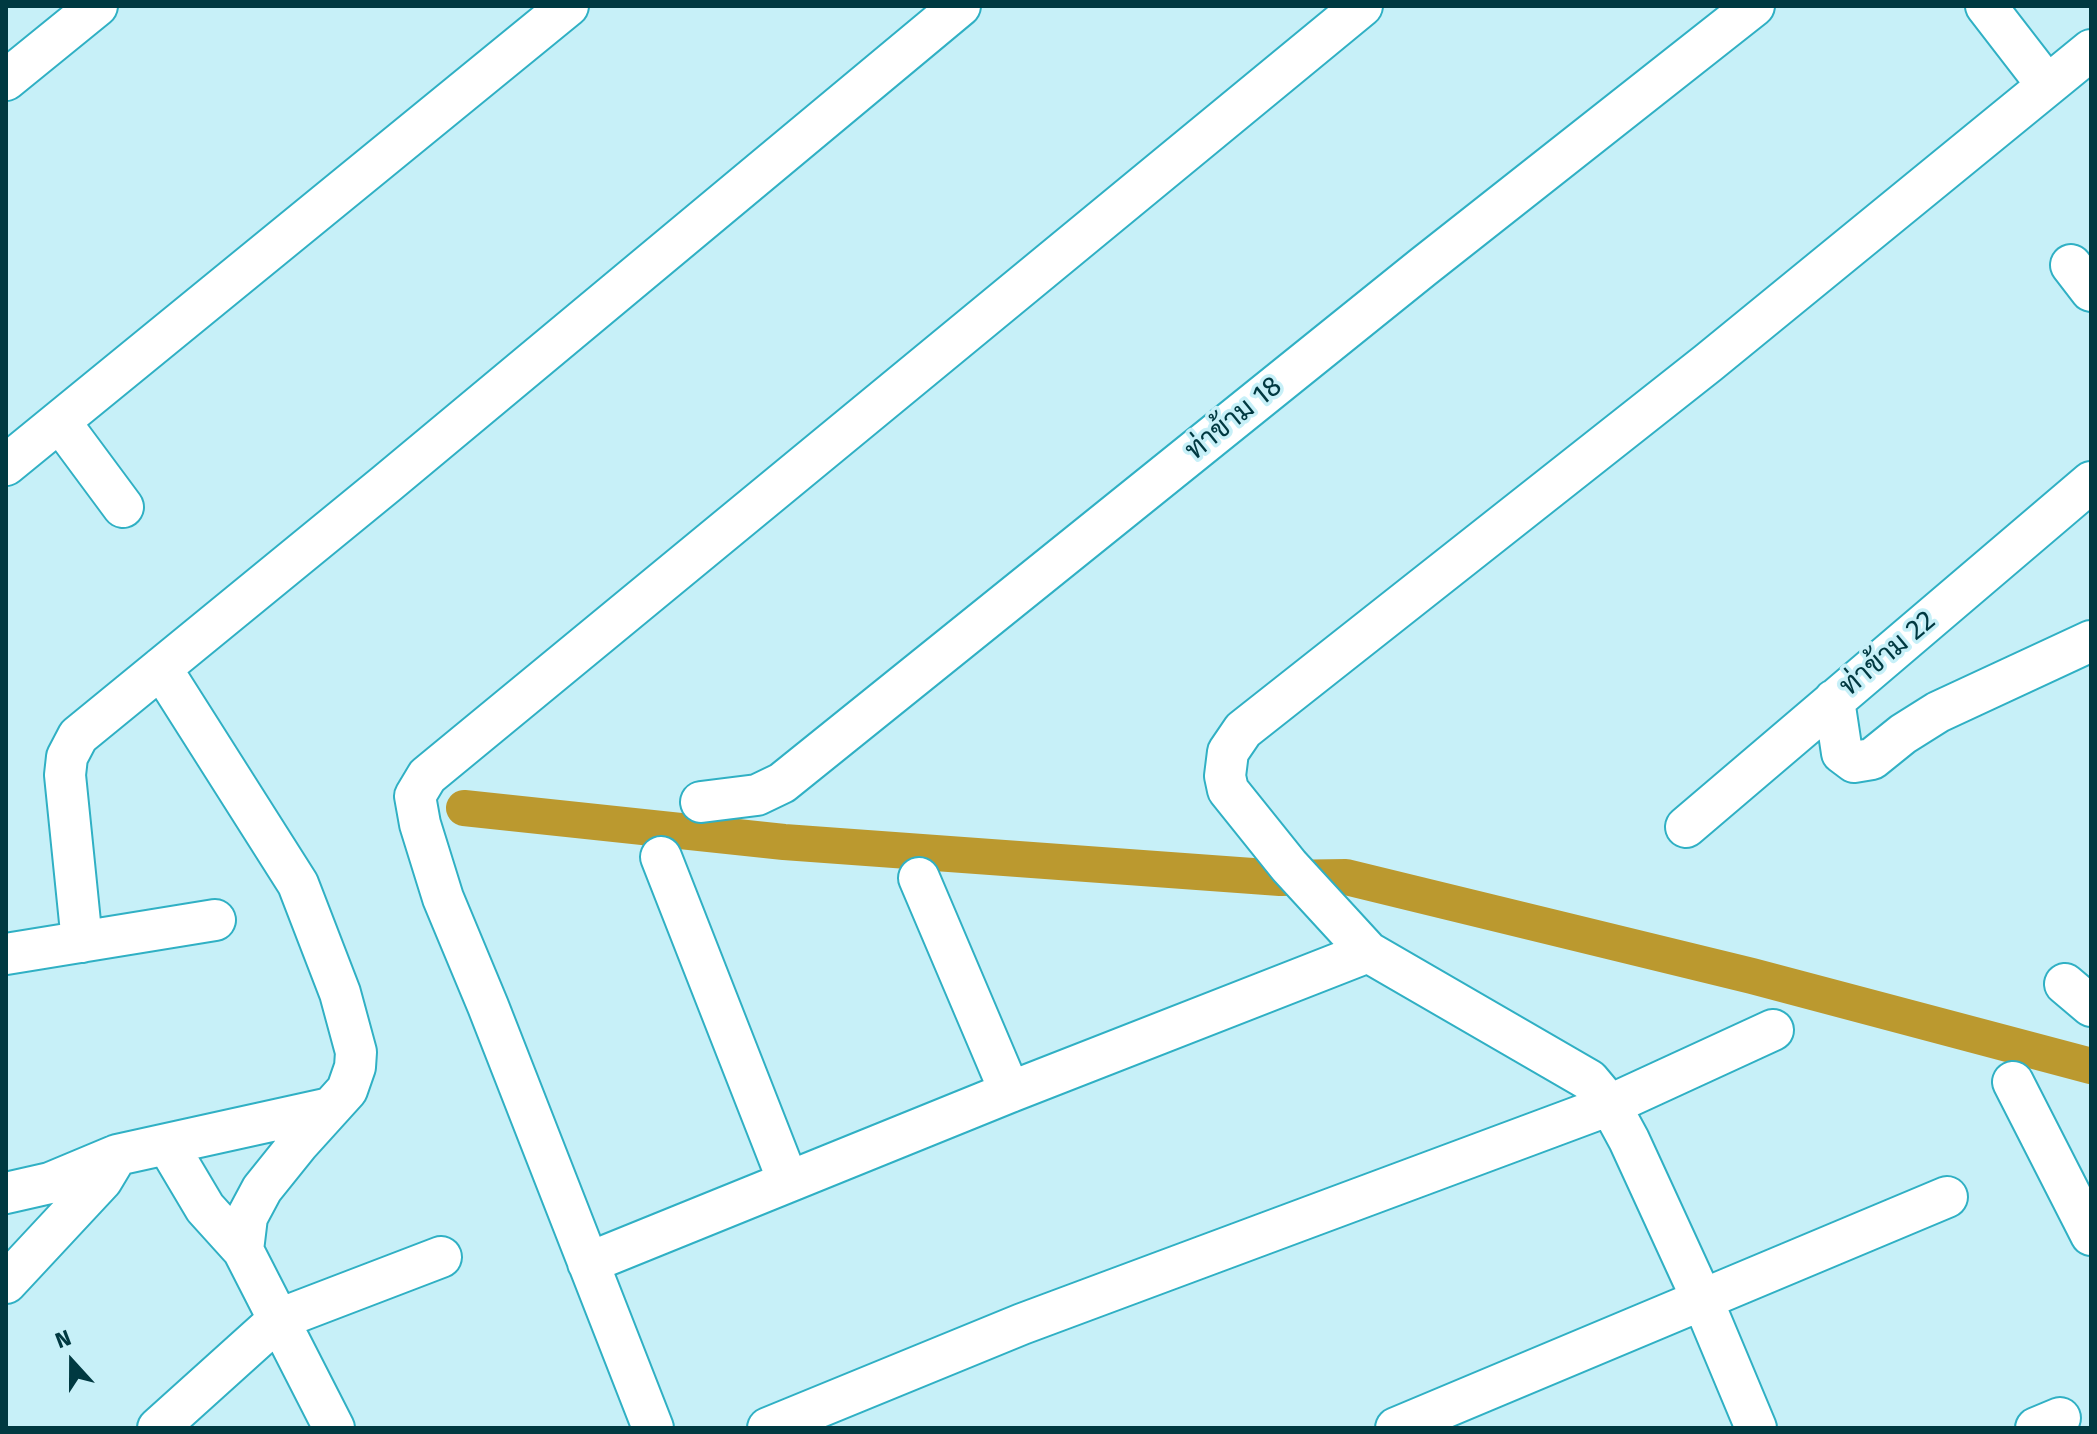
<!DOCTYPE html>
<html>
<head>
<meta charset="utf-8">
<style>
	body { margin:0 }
	#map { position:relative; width:2097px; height:1434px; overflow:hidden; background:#c7f0f8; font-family:"Fira Sans",sans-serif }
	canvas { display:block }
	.frame { position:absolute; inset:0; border:8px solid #003941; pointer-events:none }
	.north { position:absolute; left:32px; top:1322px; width:80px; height:80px; -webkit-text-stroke:6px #c7f0f8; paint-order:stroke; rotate:339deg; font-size:22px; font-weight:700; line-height:32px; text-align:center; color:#003941 }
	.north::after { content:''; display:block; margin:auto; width:28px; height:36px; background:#003941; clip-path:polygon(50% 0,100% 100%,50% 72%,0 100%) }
</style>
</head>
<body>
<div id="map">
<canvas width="2097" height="1434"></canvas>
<div class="frame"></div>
<div class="north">N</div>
</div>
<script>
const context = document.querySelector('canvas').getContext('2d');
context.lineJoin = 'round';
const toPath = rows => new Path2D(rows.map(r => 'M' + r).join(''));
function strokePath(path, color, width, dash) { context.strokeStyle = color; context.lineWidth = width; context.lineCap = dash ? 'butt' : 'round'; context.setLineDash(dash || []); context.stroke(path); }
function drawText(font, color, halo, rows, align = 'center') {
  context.font = font + ' "Fira Sans",Sarabun,sans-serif'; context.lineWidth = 7; context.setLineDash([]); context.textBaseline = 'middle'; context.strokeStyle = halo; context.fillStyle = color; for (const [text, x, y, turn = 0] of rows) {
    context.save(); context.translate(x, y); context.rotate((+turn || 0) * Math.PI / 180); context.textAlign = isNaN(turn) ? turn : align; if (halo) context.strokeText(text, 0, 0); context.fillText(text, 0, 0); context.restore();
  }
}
strokePath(toPath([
	[464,808,784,842,1280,878,1346,877,1752,976,2091,1066]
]), '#bb992f', 36);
const minor = toPath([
	[1986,6,2047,85],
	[6,80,97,6],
	[2071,265,2091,291],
	[60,422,123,507],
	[6,465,568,6],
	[161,668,298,884,340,993,356,1052,355,1067,347,1090,299,1143,262,1189,247,1217,243,1250],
	[1834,700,1842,753,1854,762,1872,759,1903,734,1938,712,2091,641],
	[701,802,757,795,782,783,1423,267,1754,6],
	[1686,827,2091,482],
	[661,857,788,1181],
	[919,878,1010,1092],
	[82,942,65,775,67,757,78,736,386,484,960,6],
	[6,954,215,920],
	[2065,984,2091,1006],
	[2013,1082,2091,1235],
	[167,1144,205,1208,243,1250,334,1428],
	[6,1193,50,1183,117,1155],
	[588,1263,1010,1092,1368,952],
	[6,1283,102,1180,117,1155,330,1108],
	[158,1428,279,1319,441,1257],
	[653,1428,488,1006,443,898,420,824,415,796,427,776,1362,6],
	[768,1428,1022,1324,1610,1105,1773,1030],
	[1396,1428,1947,1197],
	[1756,1428,1702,1299,1629,1140,1610,1105,1589,1080,1368,952,1289,866,1228,790,1225,776,1228,752,1243,730,1708,363,2091,50],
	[2036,1428,2060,1418]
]);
strokePath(minor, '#30b0c4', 44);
strokePath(minor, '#fff', 40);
drawText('28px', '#003941', '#c7f0f8', [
	["ท่าข้าม 18",1234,419,-39],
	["ท่าข้าม 22",1888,654,-40]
]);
</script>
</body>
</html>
